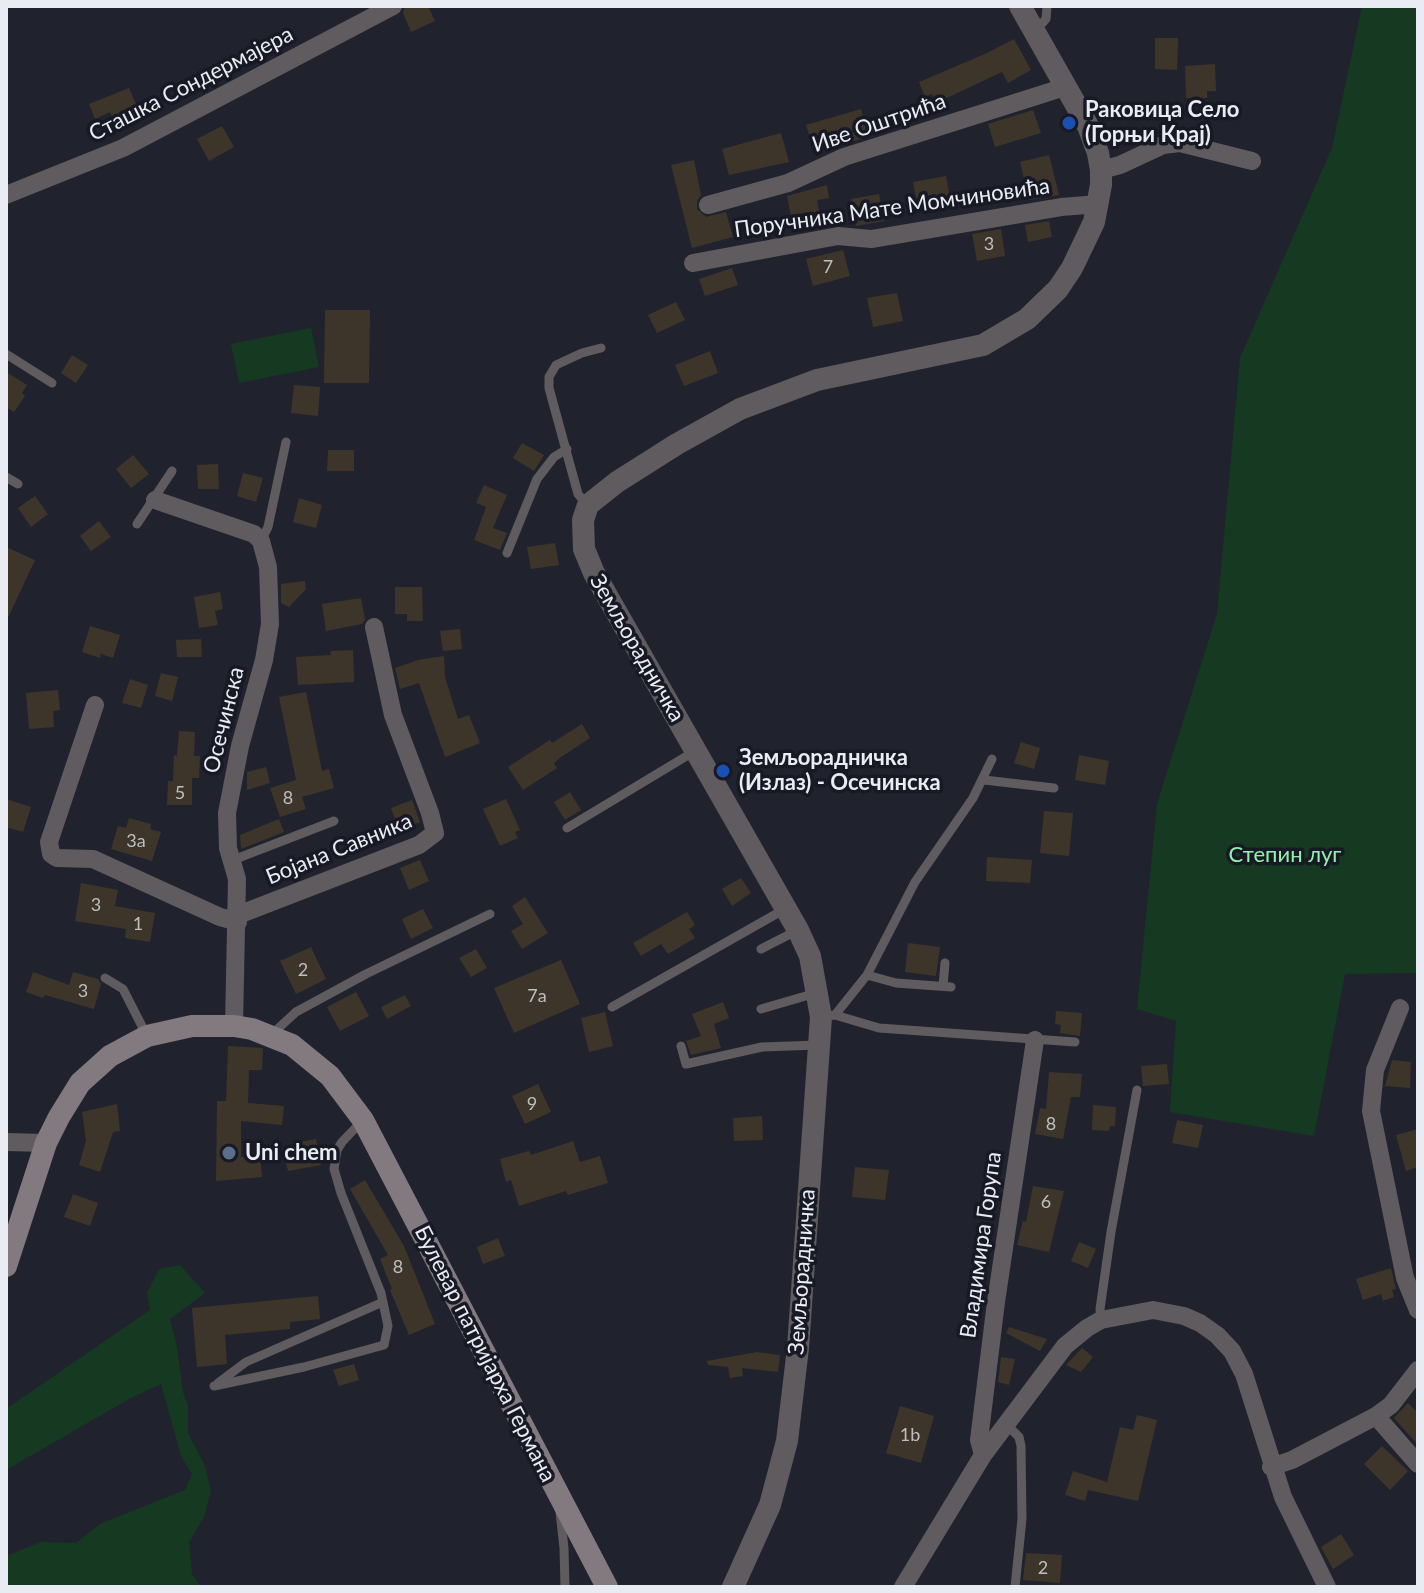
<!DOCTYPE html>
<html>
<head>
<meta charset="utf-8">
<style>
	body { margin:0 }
	#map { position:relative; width:1424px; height:1593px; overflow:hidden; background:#20232e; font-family:Lato,sans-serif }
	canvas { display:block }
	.frame { position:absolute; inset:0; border:8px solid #eaecf4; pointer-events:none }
</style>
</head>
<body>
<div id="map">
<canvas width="1424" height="1593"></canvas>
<div class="frame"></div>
</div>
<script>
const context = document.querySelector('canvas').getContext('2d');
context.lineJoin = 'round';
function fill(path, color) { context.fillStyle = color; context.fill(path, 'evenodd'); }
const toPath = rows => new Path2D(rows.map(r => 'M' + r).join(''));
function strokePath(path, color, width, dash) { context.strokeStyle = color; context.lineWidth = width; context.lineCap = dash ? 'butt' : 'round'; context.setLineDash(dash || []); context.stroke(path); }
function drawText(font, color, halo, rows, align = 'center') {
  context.font = font + ' Lato,sans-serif'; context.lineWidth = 7; context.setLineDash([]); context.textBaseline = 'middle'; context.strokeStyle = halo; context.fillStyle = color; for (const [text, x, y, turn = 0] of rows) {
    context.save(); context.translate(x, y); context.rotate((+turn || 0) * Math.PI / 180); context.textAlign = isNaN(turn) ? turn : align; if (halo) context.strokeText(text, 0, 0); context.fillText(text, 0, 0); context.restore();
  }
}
fill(toPath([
	[1362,6,1418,6,1418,973,1345,974,1314,1136,1170,1112,1176,1021,1137,1009,1157,804,1217,614,1240,358,1332,148],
	[311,328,319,367,239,383,231,344],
	[180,1265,205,1293,170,1319,177,1347,183,1392,188,1406,188,1433,205,1466,211,1491,204,1517,189,1542,192,1574,201,1587,6,1587,6,1556,41,1542,76,1543,100,1524,185,1490,192,1474,181,1456,161,1384,131,1398,6,1470,6,1409,150,1310,147,1293,159,1269]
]), '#153a21');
fill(toPath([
	[405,6,428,6,435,21,411,32,403,13],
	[1155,38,1178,38,1177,70,1155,69],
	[1014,39,1031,70,1008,83,1002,72,936,103,932,94,925,97,919,82,985,54],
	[1215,64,1216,91,1207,91,1207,98,1186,98,1185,66],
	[129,88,137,107,124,113,125,116,114,121,110,112,95,119,89,104],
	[861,109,868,137,847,143,846,141,840,142,837,130,810,138,806,125],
	[1033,110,1041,133,995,147,988,124],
	[222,126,234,147,209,161,197,139],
	[781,133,789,162,729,175,722,149],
	[1049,155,1059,195,1029,200,1020,162],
	[694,160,701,195,697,201,697,209,706,217,726,212,733,237,692,248,671,165],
	[946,176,950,197,917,203,913,182],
	[827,185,829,198,817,200,820,216,802,219,801,214,791,216,787,196],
	[879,194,884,221,856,226,851,199],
	[1049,221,1052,237,1028,242,1025,225],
	[1001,229,1005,256,977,261,972,234],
	[843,250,850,276,813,286,806,259],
	[732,268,738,285,705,296,699,279],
	[897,293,903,321,873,327,867,298],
	[676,302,685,320,657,333,648,315],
	[325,310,370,310,369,383,324,383],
	[710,351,718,373,684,386,675,365],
	[72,355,88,365,76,383,61,373],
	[6,372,27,385,22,393,25,396,14,412,6,407],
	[294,385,320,387,318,416,291,413],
	[522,443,544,455,534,471,513,458],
	[328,450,354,450,354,471,327,471],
	[133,455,149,474,131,488,116,469],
	[218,464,219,489,198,489,197,465],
	[243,473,263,478,256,502,237,496],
	[484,485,507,495,493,528,507,533,500,550,474,540,486,507,476,503],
	[35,496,48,514,31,527,18,508],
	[299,498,322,505,316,528,293,522],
	[99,521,111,537,91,551,80,536],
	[555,543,559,565,531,569,527,547],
	[6,547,35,560,6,622],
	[305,581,306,589,289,607,281,603,281,584],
	[395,587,422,587,423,621,407,621,407,614,395,614],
	[220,592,223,609,215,611,218,625,199,628,194,597],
	[361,598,365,620,362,624,326,631,322,604],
	[90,626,120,635,113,658,101,654,100,658,82,652],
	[460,629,462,649,443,651,440,631],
	[201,639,202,657,177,657,176,640],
	[353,650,354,682,298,685,296,657,331,655,330,651],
	[444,656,445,677,458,719,469,715,480,743,445,757,419,683,400,689,395,668,418,660],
	[161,673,178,677,172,701,155,696],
	[130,679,148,685,141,708,122,703],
	[58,690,60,710,53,711,54,727,29,729,26,693],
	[306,692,322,771,329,769,334,788,302,797,306,809,280,817,270,788,296,780,279,697],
	[582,724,590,738,561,757,554,763,557,768,523,790,508,767,550,740,552,743],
	[179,731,195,732,194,756,200,756,199,778,192,778,192,805,167,805,168,781,173,781,174,755,177,756],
	[1021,742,1040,748,1034,769,1014,763],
	[1079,755,1109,761,1105,785,1075,780],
	[266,767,270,783,247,790,247,772],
	[570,792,581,810,565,820,554,802],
	[6,799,31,807,23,832,6,827],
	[506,799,520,830,515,832,518,838,500,846,483,809],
	[412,800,420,822,399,830,391,808],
	[1044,811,1073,813,1069,856,1040,853],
	[129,818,151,824,150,829,161,832,152,861,111,849,118,826,126,828],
	[279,819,284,832,241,849,240,835],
	[987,857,1032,860,1030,883,986,881],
	[420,860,429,881,409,890,400,868],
	[741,878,751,893,732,906,722,889],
	[81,883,118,890,115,906,155,913,150,942,125,938,126,929,75,921],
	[525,897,548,933,522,949,511,931,523,924,512,906],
	[423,909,433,928,411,939,402,919],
	[687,912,695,925,689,929,695,938,668,954,661,944,641,956,633,943],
	[908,943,940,947,936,976,905,972],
	[311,947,326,979,296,994,280,961],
	[476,949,487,968,471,977,459,958],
	[561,960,580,1004,514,1033,494,988],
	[33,972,69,985,73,972,98,979,101,984,94,1009,45,995,43,998,26,992],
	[356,992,369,1016,340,1031,327,1007],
	[405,995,411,1006,387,1019,381,1007],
	[723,1002,729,1018,714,1024,721,1048,691,1055,686,1041,701,1036,692,1014],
	[1056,1011,1082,1013,1080,1036,1060,1033,1061,1025,1055,1024],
	[605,1012,613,1046,589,1052,581,1018],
	[228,1046,263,1048,262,1070,249,1070,248,1103,284,1106,282,1125,241,1121,241,1157,260,1155,262,1177,216,1181,217,1101,226,1101],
	[1392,1060,1411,1062,1410,1088,1385,1086],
	[1167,1064,1169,1084,1143,1086,1141,1066],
	[1049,1072,1082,1074,1080,1097,1071,1097,1063,1139,1035,1134,1040,1108,1046,1109],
	[538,1084,551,1112,525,1124,512,1096],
	[117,1104,120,1131,113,1132,100,1172,79,1165,86,1141,82,1112],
	[1093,1105,1116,1107,1115,1126,1110,1126,1109,1131,1092,1130],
	[762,1116,763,1140,734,1141,733,1118],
	[1177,1120,1203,1125,1198,1148,1172,1143],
	[1418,1129,1418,1167,1406,1171,1396,1135],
	[316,1139,321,1165,288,1171,284,1153,296,1151,295,1143],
	[573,1141,580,1162,600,1156,608,1183,568,1195,566,1191,519,1206,511,1180,506,1182,500,1159,529,1151,531,1155],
	[855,1167,889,1170,885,1200,852,1197],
	[365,1180,404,1246,435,1324,409,1335,390,1290,392,1289,380,1259,388,1255,350,1189],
	[1033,1186,1064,1191,1049,1252,1017,1245,1023,1221,1026,1222],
	[73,1194,98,1203,90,1226,64,1217],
	[498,1238,505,1256,483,1264,477,1247],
	[1079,1242,1096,1249,1088,1268,1071,1261],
	[1391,1268,1396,1289,1392,1290,1394,1297,1383,1301,1381,1294,1363,1300,1356,1279],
	[318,1296,320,1319,290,1322,290,1329,225,1335,227,1364,197,1367,192,1308],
	[1009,1327,1047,1339,1040,1351,1006,1333],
	[1082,1348,1093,1357,1081,1372,1066,1365],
	[757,1352,780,1355,778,1372,742,1368,743,1376,730,1378,728,1367,708,1365,707,1361],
	[1001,1357,1015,1359,1009,1385,998,1382],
	[354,1364,359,1380,339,1386,333,1370],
	[1408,1403,1418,1413,1418,1445,1394,1418],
	[900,1406,934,1416,921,1463,886,1453],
	[1137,1415,1157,1420,1138,1501,1088,1490,1085,1501,1065,1495,1073,1471,1107,1482,1120,1427,1133,1430],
	[1382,1446,1408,1471,1390,1490,1364,1464],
	[1341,1534,1354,1555,1333,1569,1321,1547],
	[1026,1553,1062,1555,1060,1583,1023,1580]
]), '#3d352a');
strokePath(toPath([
	[1036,30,1046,19,1047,6],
	[6,354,52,383],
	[6,477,18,484],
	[587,505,578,494,549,388,549,377,556,365,582,353,601,348],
	[137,524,172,471],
	[261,541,268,527,286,442],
	[507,553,537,479,554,457,567,449],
	[984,780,1054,788],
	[567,828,695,751],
	[233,860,334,821],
	[761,949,798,930],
	[867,975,896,983,951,987],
	[105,978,123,989,147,1036],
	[943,986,945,963],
	[612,1007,785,909],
	[761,1009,816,993],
	[835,1015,879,1028,1075,1042],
	[821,1017,835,1015,867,975,915,882,973,798,992,759],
	[271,1035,296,1012,366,974,490,914],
	[681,1046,686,1064,762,1047,818,1045],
	[1101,1320,1100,1309,1111,1232,1137,1090],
	[218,1383,246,1362,383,1302],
	[214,1386,304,1367,384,1345,388,1326,381,1293,341,1193,334,1169,337,1150,342,1142,363,1120],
	[1006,1424,1019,1437,1021,1446,1022,1519,1015,1587],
	[560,1512,564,1548,565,1587]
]), '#605b5e', 9);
strokePath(toPath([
	[1101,170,1120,165,1163,145,1180,143,1252,161],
	[6,195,123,148,393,6],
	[708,205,788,183,844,157,1065,87],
	[693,263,838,236,871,239,1061,207,1099,204],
	[155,500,254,534,261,541,268,567,270,624,264,660,240,746,227,813,228,848,237,879,234,1026],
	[95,705,49,842,51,854,57,858,93,859,220,917,238,922],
	[238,915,419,845,435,833,430,813,393,715,374,627],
	[1400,1008,1375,1070,1371,1111,1405,1278,1418,1310],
	[6,1142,46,1143],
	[1376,1416,1391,1405,1418,1370],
	[983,1455,979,1440,996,1302,1035,1040],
	[1271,1467,1292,1460,1376,1416,1418,1464],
	[903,1587,983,1455,1065,1346,1087,1328,1101,1320,1153,1310,1184,1316,1200,1323,1217,1335,1232,1351,1244,1374,1283,1497,1327,1587]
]), '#605b5e', 18);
strokePath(toPath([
	[733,1587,770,1505,787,1441,798,1348,821,1017,810,956,798,930,594,573,584,549,583,520,588,505,617,482,677,444,740,409,817,380,983,345,1027,319,1058,289,1072,268,1094,222,1101,185,1101,170,1098,153,1088,126,1020,6]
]), '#605b5e', 22);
strokePath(toPath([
	[6,1266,46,1143,59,1117,80,1083,110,1056,147,1036,192,1026,234,1026,252,1029,292,1045,330,1076,363,1120,607,1587]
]), '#837a80', 22);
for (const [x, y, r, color] of [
	[1069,123,8,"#1a4fb4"],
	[723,771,8,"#1a4fb4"],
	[229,1153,8,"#5c6f8a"]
]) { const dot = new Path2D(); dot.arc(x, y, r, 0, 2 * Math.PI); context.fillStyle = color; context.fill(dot); strokePath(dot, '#171924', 3); }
drawText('18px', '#bfbec2', null, [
	["3",989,244],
	["7",828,267],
	["5",180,793],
	["8",288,798],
	["3a",136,841],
	["3",96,905],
	["1",138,924],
	["2",303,970],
	["3",83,991],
	["7a",537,996],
	["9",532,1104],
	["8",1051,1124],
	["6",1046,1202],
	["8",398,1267],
	["1b",910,1435],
	["2",1043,1568]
]);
drawText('22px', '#eaecf4', '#171924', [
	["Сташка Сондермајера",191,84,-27],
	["Иве Оштрића",879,123,-19],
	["Поручника Мате Момчиновића",892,208,-8],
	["Земљорадничка",637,648,60],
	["Осечинска",224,720,-76],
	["Бојана Савника",339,849,-22],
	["Владимира Горупа",981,1245,-82],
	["Земљорадничка",802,1272,-86],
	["Булевар патријарха Германа",485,1354,63]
]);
drawText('bold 22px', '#eaecf4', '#171924', [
	["Раковица Село",1085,110],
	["(Горњи Крај)",1085,135],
	["Земљорадничка",739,758],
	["(Излаз) - Осечинска",739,783],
	["Uni chem",245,1153]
], 'left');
drawText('22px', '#95efad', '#171924', [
	["Степин луг",1285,855]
]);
</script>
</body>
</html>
